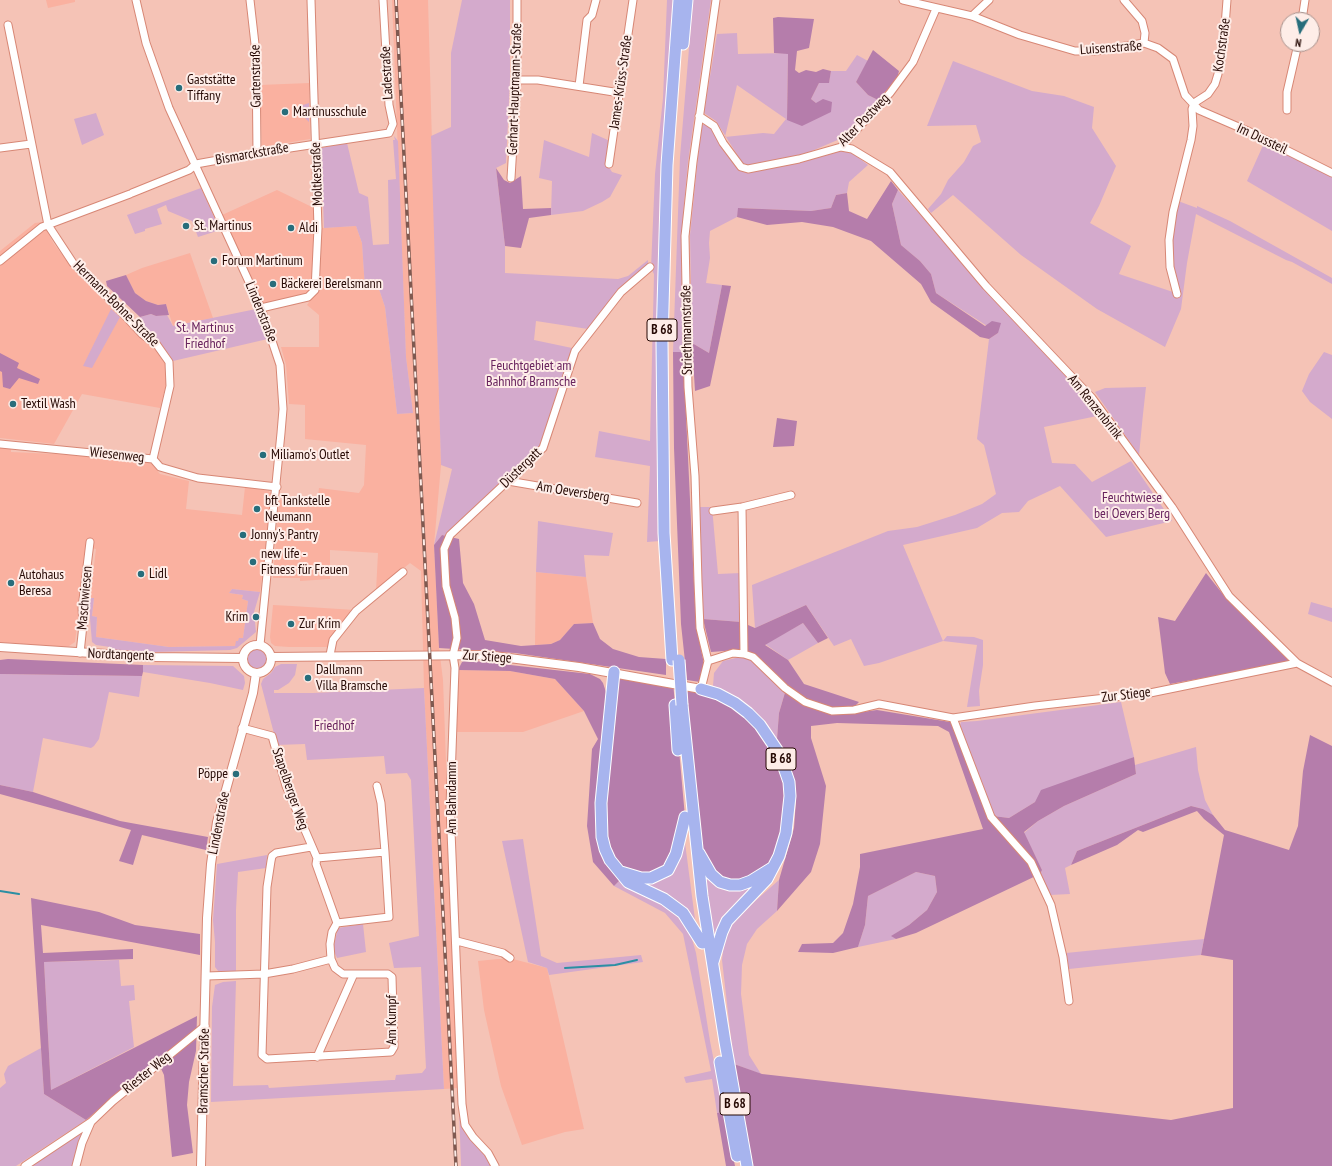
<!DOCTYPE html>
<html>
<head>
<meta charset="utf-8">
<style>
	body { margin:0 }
	#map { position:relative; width:1332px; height:1166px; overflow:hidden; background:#f5c3b6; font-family:"PT Sans Narrow",sans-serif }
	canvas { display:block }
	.north { position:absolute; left:1280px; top:12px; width:40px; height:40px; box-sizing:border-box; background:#feede8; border:1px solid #a8928d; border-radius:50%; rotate:189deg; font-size:11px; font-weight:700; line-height:16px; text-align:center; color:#260904 }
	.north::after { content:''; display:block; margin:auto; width:14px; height:18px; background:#276d7b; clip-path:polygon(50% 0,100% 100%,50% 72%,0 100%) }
</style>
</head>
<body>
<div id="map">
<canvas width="1332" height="1166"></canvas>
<div class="north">N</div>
</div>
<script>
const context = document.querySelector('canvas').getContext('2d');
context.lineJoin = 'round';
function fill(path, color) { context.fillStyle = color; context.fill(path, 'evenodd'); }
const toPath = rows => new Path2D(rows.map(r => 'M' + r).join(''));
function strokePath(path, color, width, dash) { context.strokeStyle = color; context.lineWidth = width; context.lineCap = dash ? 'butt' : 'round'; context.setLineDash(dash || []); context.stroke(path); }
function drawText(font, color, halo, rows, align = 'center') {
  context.font = font + ' "PT Sans Narrow",sans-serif'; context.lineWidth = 4; context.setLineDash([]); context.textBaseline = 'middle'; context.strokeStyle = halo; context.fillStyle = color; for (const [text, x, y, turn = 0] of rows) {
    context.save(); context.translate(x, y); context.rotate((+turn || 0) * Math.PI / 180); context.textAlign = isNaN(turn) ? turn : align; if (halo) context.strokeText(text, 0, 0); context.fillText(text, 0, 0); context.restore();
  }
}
fill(toPath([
	[46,0,75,0,75,2,48,8],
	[392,0,428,0,441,465,434,545,439,648,443,680,458,1088,444,1089,424,688,421,571,410,563,376,591,378,553,330,550,330,579,300,581,300,578,273,578,279,500,317,503,319,488,359,493,364,485,366,445,305,439,305,405,289,404,286,365,281,347,319,347,319,315,307,305,317,290,321,228,356,226,362,243,365,289,379,289,385,307,397,414,413,413,406,357],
	[309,83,310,139,262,147,260,85],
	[277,190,314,208,315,227,311,288,310,293,264,305,222,215],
	[42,222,54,244,73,269,128,325,155,348,165,363,166,384,160,408,82,394,54,444,0,438,0,251,35,223],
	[190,253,213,318,173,326,166,304,158,305,146,301,135,293,126,275,142,268],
	[0,448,11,449,11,452,78,455,150,462,160,474,189,481,186,509,242,515,245,487,269,491,272,496,260,592,232,589,229,593,243,595,242,599,248,601,243,639,238,641,235,646,169,647,96,637,97,617,92,616,94,599,90,598,96,549,87,547,75,642,69,646,59,647,0,642],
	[536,572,586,577,593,623,574,624,560,640,551,644,535,645],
	[273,605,292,606,355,610,329,647,289,647,275,646,271,643,270,637],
	[458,670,510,671,555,679,584,711,523,732,457,732],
	[498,959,513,959,547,968,584,1129,565,1132,522,1145,501,1086,484,1010,478,961]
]), '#fab1a0');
fill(toPath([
	[462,0,510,0,510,80,506,163,496,168,505,246,505,273,618,279,628,276,648,260,648,264,588,329,536,321,534,340,572,348,542,444,449,531,446,536,442,535,434,545,452,469,441,465,431,136,451,127,451,53],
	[667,0,674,0,666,97,656,392,660,541,647,542,650,466,595,457,599,431,650,441,654,274,651,268,655,174,663,98],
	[693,0,711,0,688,162,681,238,683,352,673,352,680,157],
	[737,33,738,54,788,53,787,120,816,103,811,99,819,83,829,82,831,71,846,71,857,55,868,61,856,82,868,95,878,100,847,136,800,156,748,166,743,164,716,121,704,113,717,34],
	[737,85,786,119,774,134,763,133,725,137],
	[953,61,1032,91,1064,96,1094,107,1092,128,1116,166,1099,206,1090,223,1131,246,1119,274,1173,292,1171,241,1178,201,1197,208,1197,206,1230,221,1332,278,1332,284,1292,262,1286,260,1196,214,1187,263,1181,309,1165,347,1097,309,1021,255,953,195,931,213,928,209,941,194,948,180,964,162,973,146,981,142,976,125,927,126],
	[309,103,309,122,297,110,303,105],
	[96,113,104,135,82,145,74,119],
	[705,124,711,127,738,168,841,150,851,152,868,165,849,182,847,193,836,195,831,208,811,211,739,208,737,217,710,231,709,243,710,258,706,283,722,285,709,353,692,343,690,235,701,126],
	[592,133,610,141,607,164,612,172,622,175,610,197,602,202,583,211,551,215,552,181,539,178,544,140,589,157],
	[394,136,398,141,406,357,413,413,397,414,385,307,379,289,365,289,362,243,356,226,324,228,321,148,347,143,359,193,368,197,373,245,389,244,388,180,396,179,393,140,395,140],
	[1265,141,1332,175,1332,231,1247,181],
	[201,188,220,230,198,237,192,221,168,211,166,205,157,209,162,224,145,229,145,231,135,234,127,215],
	[898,190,1088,401,1097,416,1044,427,1052,463,1075,464,1092,482,1131,461,1172,521,1106,537,1060,486,1028,501,1019,512,1002,513,977,528,903,545,943,641,947,636,974,637,983,640,983,665,979,691,980,706,967,707,977,645,943,641,879,663,864,666,851,639,834,646,806,605,755,628,752,585,888,531,917,527,955,515,982,504,996,494,984,445,977,439,989,339,998,333,936,293,931,274,920,261,901,245,892,204],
	[261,308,272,338,173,361,156,338,139,322,140,317,151,314,156,316,167,315,173,326],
	[111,309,120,317,92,368,83,366],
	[1324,352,1332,355,1332,419,1310,402,1302,391,1309,374],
	[1146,387,1143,414,1139,455,1095,392,1105,388],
	[698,507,712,507,718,574,741,573,741,622,703,619],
	[538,521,613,533,609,556,584,555,586,577,536,572],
	[232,589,260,592,254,612,256,632,237,648,230,650,153,652,110,650,110,647,96,645,92,642,89,607,90,598,94,598,92,616,97,617,96,637,169,647,235,646,236,641,238,641,239,638,243,638,248,601,242,599,243,595,229,593],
	[1311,602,1332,608,1332,622,1308,614],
	[803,623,818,643,788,660,765,644],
	'247 659a10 10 0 1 1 20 0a10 10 0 1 1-20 0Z',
	[740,657,752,660,785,692,779,713,777,739,765,721,750,708,713,686,714,673,723,661],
	[281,664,297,664,295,675,289,683,278,690,274,690,274,693,313,693,424,688,444,1089,211,1102,212,1007,215,985,223,982,236,981,233,1086,268,1085,269,1088,392,1080,395,1080,396,1075,422,1073,426,1068,421,967,394,968,389,943,419,936,411,780,407,773,386,774,384,756,307,760,305,744,277,745,261,684,263,679,271,673,275,667],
	[143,665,233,666,244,676,245,683,243,690,210,683,143,672],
	[0,674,142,676,139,697,109,692,99,739,94,746,91,748,43,738,33,792,0,785],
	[1121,702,1134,757,1035,802,1009,818,993,816,960,725,961,722,977,721],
	[1196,747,1198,770,1205,800,1213,815,1203,809,1191,806,1077,851,1071,865,1065,868,1070,894,1050,895,1040,874,1042,870,1024,833,1038,821,1064,806,1136,774,1135,765],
	[684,835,696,927,684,907,676,900,637,882],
	[523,839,541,956,557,963,641,955,643,962,549,975,547,968,528,962,502,841],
	[267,855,266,868,238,872,236,910,236,971,219,972,215,967,215,942,213,920,217,864],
	[704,868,755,883,715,945],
	[916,872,935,876,937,892,927,910,909,925,892,936,896,939,858,947,865,925,868,896],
	[620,880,670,908,682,918,690,932,696,953,710,1041,724,1112,717,1113,712,1079,686,1083,684,1077,711,1071,683,934,665,913,614,886],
	[779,880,777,911,757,929,747,944,742,965,741,994,749,1055,761,1074,734,1064,722,960,724,943,730,928,739,915],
	[363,924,366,952,337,958,333,949,338,928],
	[1204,939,1201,955,1069,969,1066,953],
	[119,960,121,986,134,985,135,1000,129,1001,134,1047,51,1090,44,962],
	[41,1048,44,1094,86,1120,16,1166,0,1166,0,1088,6,1083,4,1074,8,1066],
	[459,1108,462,1110,464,1125,487,1154,493,1166,461,1166],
	[83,1131,75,1153,73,1166,29,1166]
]), '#d4aacc');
fill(toPath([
	[778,17,814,19,809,48,797,51,795,70,799,73,806,70,816,72,823,69,831,71,829,83,819,83,811,99,816,103,823,99,832,102,831,112,802,126,787,120,788,54,774,53,773,18],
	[873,50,899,71,897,79,878,100,868,95,856,82],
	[496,168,504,180,510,183,521,176,523,209,551,208,551,215,529,218,521,248,505,246],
	[891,181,898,190,892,204,901,245,920,261,931,274,936,293,985,326,992,321,1001,323,998,333,989,339,980,337,931,302,921,284,871,241,833,227,802,222,767,225,737,217,738,208,811,211,831,208,836,195,847,193,849,211,867,219],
	[126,275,135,293,146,301,158,305,166,304,169,315,156,316,151,314,140,317,107,286,106,281],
	[722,285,731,286,710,386,695,391,692,343,709,353],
	[673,352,683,352,696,626,703,659,703,671,700,682,687,680,681,624,674,448],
	[0,353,19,363,17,368,40,379,38,384,19,378,10,389,3,387,2,372,0,371],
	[777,418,797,421,794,446,773,447],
	[442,535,459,539,463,583,474,604,485,640,521,646,551,644,560,640,574,624,593,623,600,639,613,649,639,657,666,659,666,675,515,653,439,648,434,545],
	[1206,573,1226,598,1290,662,1170,684,1165,673,1158,617,1175,621],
	[806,605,828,638,818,643,803,623,765,645,788,660,804,684,859,702,847,714,877,710,950,722,969,751,993,816,1009,818,1035,802,1041,790,1134,757,1136,774,1064,806,1038,821,1024,832,1042,870,1040,874,916,933,896,939,891,936,909,925,927,910,937,892,935,876,916,872,868,896,865,925,858,947,833,953,798,952,802,944,833,943,843,933,853,904,860,867,860,854,983,829,949,732,938,726,837,723,811,726,811,738,826,786,820,844,811,872,777,911,779,880,794,828,796,800,793,777,777,739,779,713,786,689,756,655,738,650,711,652,703,619,741,622,755,628],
	[8,659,143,665,143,672,142,676,0,674,0,660],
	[466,660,590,674,600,679,603,683,607,695,597,815,620,880,614,886,593,862,587,826,592,749,598,739,584,711,555,679,510,671,458,670,462,662],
	[614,672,673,682,685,817,676,854,659,876,619,871,602,837],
	[681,684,718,694,760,725,789,782,779,856,751,881,720,882,696,850],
	[1310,735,1332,746,1332,1166,752,1166,734,1064,762,1074,1171,1120,1233,1108,1233,960,1201,955,1224,835,1204,819,1197,811,1143,832,1138,830,1117,845,1071,865,1077,851,1191,806,1203,809,1213,815,1225,830,1289,850,1298,826,1303,771],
	[0,785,33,792,120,821,208,837,206,850,142,835,133,865,119,861,131,830,0,794],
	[31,898,99,912,135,925,200,934,200,955,41,925,43,953,133,949,133,959,44,962,51,1090,197,1016,196,1051,189,1082,187,1105,193,1153,172,1157,164,1075,157,1060,86,1120,44,1094],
	[724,1112,735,1166,726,1166,717,1113]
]), '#b57dab');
strokePath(toPath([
	[0,891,19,894],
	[565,968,615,965,637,960]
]), '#2b8fa3', 2);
const minor = toPath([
	[136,0,146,43,169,108,261,308,280,365,283,409,281,433,260,645],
	[250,0,256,53,257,153],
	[903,0,972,16,1020,35,1075,51,1096,51,1144,43,1158,48,1173,59,1185,95,1199,110,1250,132,1332,173],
	[1124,0,1142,21,1145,33,1144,43],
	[972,16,989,0],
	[1302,20,1305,0],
	[8,25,48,225,73,263,101,290,142,334,157,345,169,362,170,386,153,459],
	[517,80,538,80,620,93],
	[579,86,587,20,592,15,596,0],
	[1194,103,1208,94,1215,84,1218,74,1224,39,1227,0],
	[1287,110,1287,92,1298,44],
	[699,116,714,126,723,143,741,167,748,169,799,159,841,147,890,93,913,62,936,9],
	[841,147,852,149,890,172,986,286,1092,398,1172,507,1229,596,1297,663,1332,682],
	[0,148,31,144],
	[609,164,633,0],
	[511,178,517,80,517,0],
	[132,193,189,170,196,164,257,153,389,133,393,124,389,105,383,0],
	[0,261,42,227,130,194],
	[1177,294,1170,267,1169,240,1173,212,1191,140,1193,126,1192,109,1194,103],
	[261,308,308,297,315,290,318,228,311,0],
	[0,444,153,459,160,467,198,478,277,487],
	[508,481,637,503],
	[742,507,744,654],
	[713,511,742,507,791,495],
	[80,653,83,625,82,608,90,542],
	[330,655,333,640,356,611,403,572],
	[708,661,733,653,744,654,753,657,785,688,805,702,832,711,854,710,879,704,953,718,1035,706,1150,693,1297,663],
	[701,689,708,661,700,628,698,582,695,476,688,387,685,236,693,162,716,0],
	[953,718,991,817,1031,862,1051,905,1063,957,1069,1001],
	[377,786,381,803,385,852],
	[311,847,276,853,272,856,271,861,267,887,262,1055,267,1059,391,1052,394,1047,392,977,388,974,343,974,335,968,331,959],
	[317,858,385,852,389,917,337,923],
	[457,941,503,953,510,958],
	[207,976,264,974,293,969,331,959,330,944,332,932,337,923,316,864,317,858,286,786,272,736,242,728],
	[317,1057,353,976],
	[25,1166,91,1122],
	[76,1166,82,1143,91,1122,113,1101,205,1026],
	[495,1166,488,1153,473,1137,465,1125,462,1104,450,806,455,668,453,655,457,638,455,618,446,586,444,549,450,535,543,448,575,351,621,292,650,267]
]);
const tertiary = toPath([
	'243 659a14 14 0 1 1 28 0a14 14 0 1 1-28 0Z',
	[0,647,152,657,242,658],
	[271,657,486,655,579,667,701,689],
	[201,1166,207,918,211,864,217,822,253,693,256,673]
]);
const trunk = toPath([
	[683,44,687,0],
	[672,660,664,533,662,342,667,165,679,0],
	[614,672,601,803,602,837,605,849,610,860,628,882,664,899,683,913,702,943],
	[701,689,718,694,735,703,748,713,760,725,779,753,789,782,790,796,786,833,779,856,767,879,727,921,722,932,713,962],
	[675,705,678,750],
	[682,705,702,896,725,1042,747,1166],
	[699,853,711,874,720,882,730,885,740,885,751,881,772,868],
	[621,872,641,878,651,878,668,870,676,854,685,817],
	[720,1062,737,1156]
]);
strokePath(minor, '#d78775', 9);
strokePath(tertiary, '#d78775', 10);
strokePath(trunk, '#fff', 13);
strokePath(minor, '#fff', 7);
strokePath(tertiary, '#fff', 8);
strokePath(trunk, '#a7b4ee', 11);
const rail = toPath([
	[396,0,456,1166]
]);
strokePath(rail, '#7f5950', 3.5);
strokePath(rail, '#feede8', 2, [6]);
const trunkBridge = toPath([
	[679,660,682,705]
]);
strokePath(trunkBridge, '#fff', 13, []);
strokePath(trunkBridge, '#a7b4ee', 11);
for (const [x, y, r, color] of [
	[179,88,4,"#276d7b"],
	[285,112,4,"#276d7b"],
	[186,226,4,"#276d7b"],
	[291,228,4,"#276d7b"],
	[214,261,4,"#276d7b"],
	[273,284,4,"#276d7b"],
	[13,404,4,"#276d7b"],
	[263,455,4,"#276d7b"],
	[257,509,4,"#276d7b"],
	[243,535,4,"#276d7b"],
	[253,562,4,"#276d7b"],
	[141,574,4,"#276d7b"],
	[11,583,4,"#276d7b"],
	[256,617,4,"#276d7b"],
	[291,624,4,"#276d7b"],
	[308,678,4,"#276d7b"],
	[236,774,4,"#276d7b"]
]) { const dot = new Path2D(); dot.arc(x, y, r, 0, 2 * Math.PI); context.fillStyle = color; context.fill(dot); strokePath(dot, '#feede8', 1.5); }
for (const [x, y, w] of [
	[662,330,30],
	[781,759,30],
	[735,1104,30]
]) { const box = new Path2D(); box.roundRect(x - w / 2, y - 11, w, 22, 3); context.fillStyle = '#feede8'; context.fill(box); strokePath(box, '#260904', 1); }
drawText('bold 13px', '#260904', null, [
	["B 68",662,330],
	["B 68",781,759],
	["B 68",735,1104]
]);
drawText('14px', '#260904', '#feede8', [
	["Kochstraße",1222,45,-82],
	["Luisenstraße",1111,48,-4],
	["Ladestraße",387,73,-93],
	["Gartenstraße",256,76,-91],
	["James-Krüss-Straße",621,82,-82],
	["Gerhart-Hauptmann-Straße",515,89,-88],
	["Alter Postweg",864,120,-46],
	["Im Dussteil",1262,139,25],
	["Bismarckstraße",252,154,-10],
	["Moltkestraße",317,174,-92],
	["Hermann-Bohne-Straße",116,304,45],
	["Lindenstraße",261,312,68],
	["Striethmannstraße",687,330,-91],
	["Am Renzenbrink",1095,407,51],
	["Wiesenweg",117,455,6],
	["Düstergatt",521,468,-44],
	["Am Oeversberg",573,492,9],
	["Maschwiesen",85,598,-85],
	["Nordtangente",121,655,2],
	["Zur Stiege",487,657,4],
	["Zur Stiege",1126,695,-7],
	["Stapelberger Weg",290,789,71],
	["Am Bahndamm",452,798,-90],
	["Lindenstraße",219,823,-79],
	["Am Kumpf",392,1020,-90],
	["Bramscher Straße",204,1071,-89],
	["Riester Weg",147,1073,-39]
]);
drawText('14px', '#260904', '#feede8', [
	["Gaststätte",187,80],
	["Tiffany",187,96],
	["Martinusschule",293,112],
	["St. Martinus",194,226],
	["Aldi",299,228],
	["Forum Martinum",222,261],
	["Bäckerei Berelsmann",281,284],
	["Textil Wash",21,404],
	["Miliamo's Outlet",271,455],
	["bft Tankstelle",265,501],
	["Neumann",265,517],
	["Jonny's Pantry",251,535],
	["new life -",261,554],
	["Fitness für Frauen",261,570],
	["Lidl",149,574],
	["Autohaus",19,575],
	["Beresa",19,591],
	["Krim",248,617,"right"],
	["Zur Krim",299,624],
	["Dallmann",316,670],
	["Villa Bramsche",316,686],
	["Pöppe",228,774,"right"]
], 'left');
drawText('14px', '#68235e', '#feede8', [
	["St. Martinus",205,328],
	["Friedhof",205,344],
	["Feuchtgebiet am",531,366],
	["Bahnhof Bramsche",531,382],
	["Feuchtwiese",1132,498],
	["bei Oevers Berg",1132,514],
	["Friedhof",334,726]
]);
</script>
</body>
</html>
